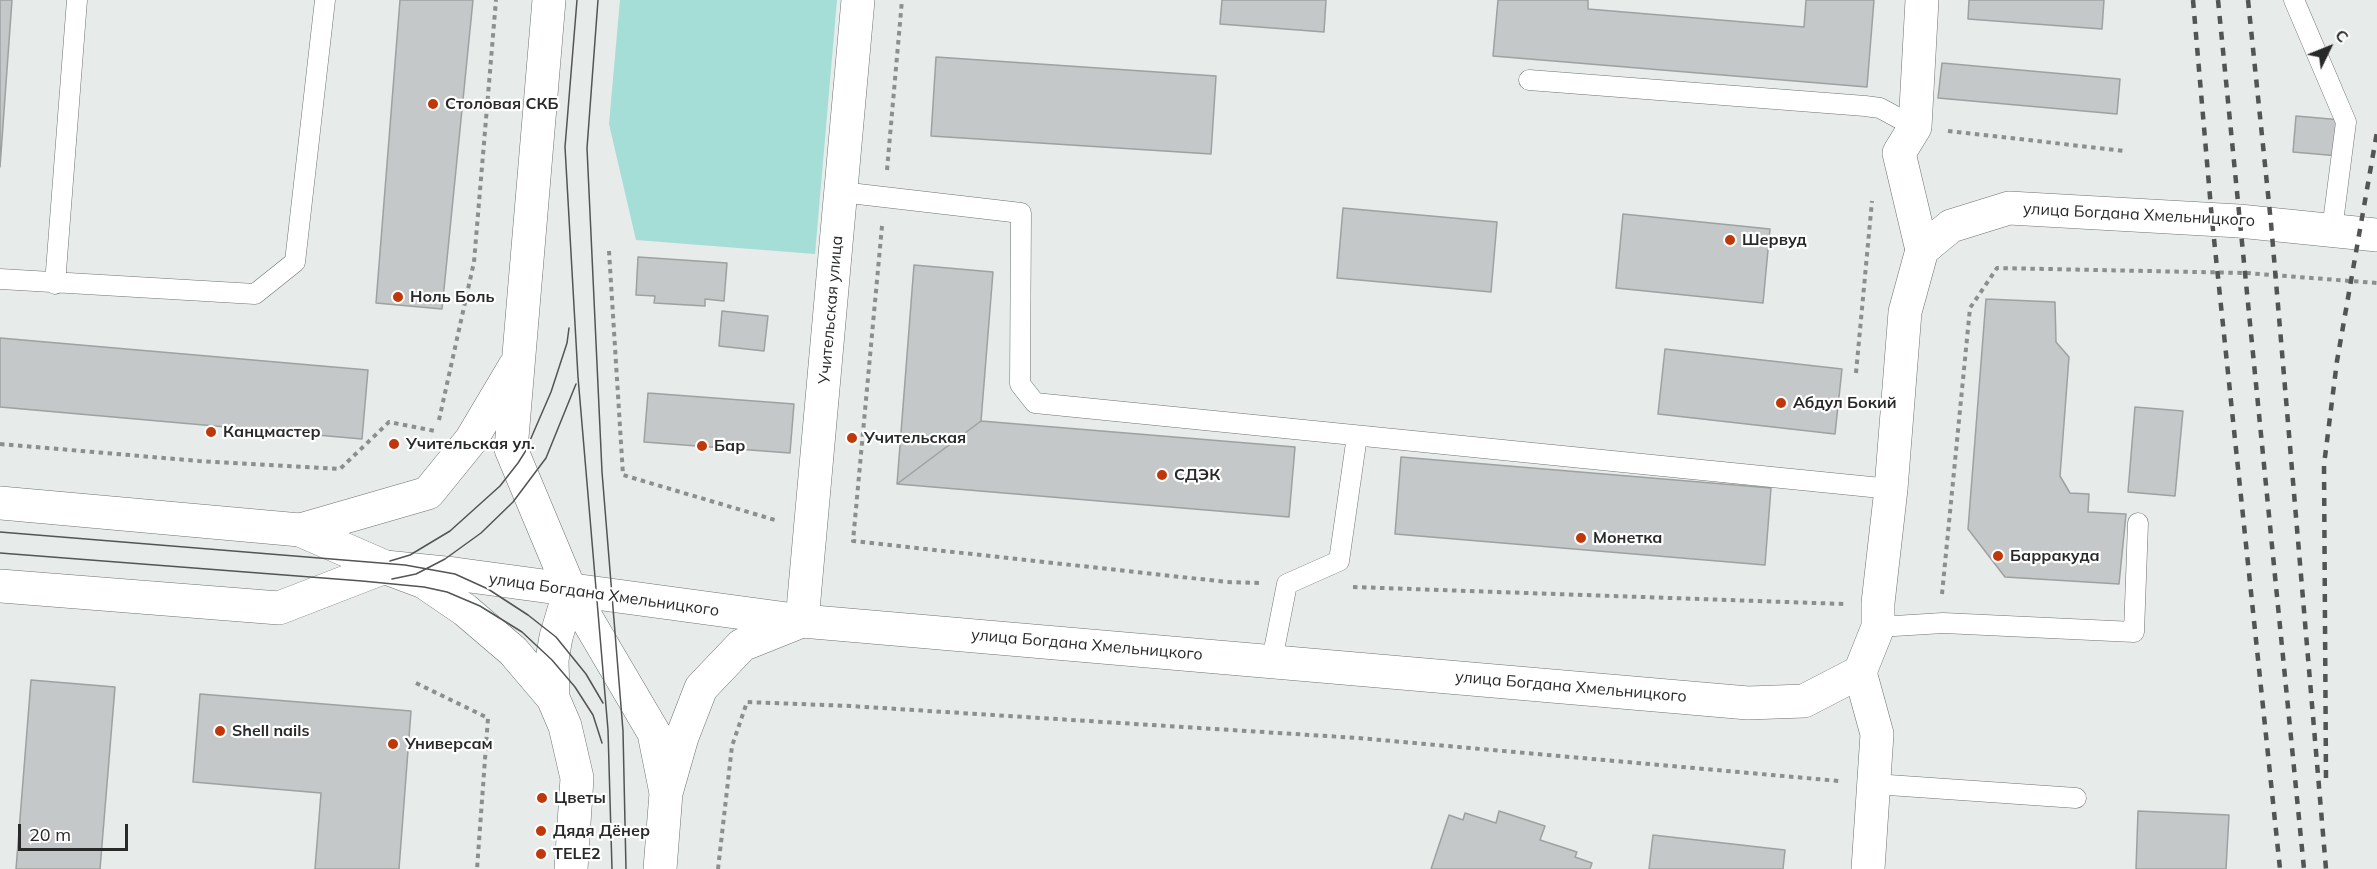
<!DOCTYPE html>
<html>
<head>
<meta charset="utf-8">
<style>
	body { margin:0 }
	#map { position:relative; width:2377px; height:869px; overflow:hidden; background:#e7ebea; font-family:Mulish,sans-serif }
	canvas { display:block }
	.north { position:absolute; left:2299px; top:18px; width:60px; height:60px; -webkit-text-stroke:4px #fff; paint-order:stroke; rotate:47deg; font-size:16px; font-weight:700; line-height:24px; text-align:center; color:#282a29 }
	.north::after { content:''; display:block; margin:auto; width:21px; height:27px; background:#282a29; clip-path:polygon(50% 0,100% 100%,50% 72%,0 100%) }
	.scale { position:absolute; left:18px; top:824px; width:110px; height:27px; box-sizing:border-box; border:3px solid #282a29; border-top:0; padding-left:8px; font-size:18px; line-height:21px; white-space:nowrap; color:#282a29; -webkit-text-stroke:4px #fff; paint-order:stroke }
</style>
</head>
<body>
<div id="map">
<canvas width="2377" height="869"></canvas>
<div class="north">С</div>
<div class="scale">20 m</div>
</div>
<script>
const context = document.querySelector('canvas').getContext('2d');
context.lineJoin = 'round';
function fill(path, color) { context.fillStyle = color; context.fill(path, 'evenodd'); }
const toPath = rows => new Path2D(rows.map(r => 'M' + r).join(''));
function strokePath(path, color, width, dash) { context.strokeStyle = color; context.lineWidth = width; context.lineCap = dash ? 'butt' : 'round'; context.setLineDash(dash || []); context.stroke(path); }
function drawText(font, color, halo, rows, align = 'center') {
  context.font = font + ' Mulish,sans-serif'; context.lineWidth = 4.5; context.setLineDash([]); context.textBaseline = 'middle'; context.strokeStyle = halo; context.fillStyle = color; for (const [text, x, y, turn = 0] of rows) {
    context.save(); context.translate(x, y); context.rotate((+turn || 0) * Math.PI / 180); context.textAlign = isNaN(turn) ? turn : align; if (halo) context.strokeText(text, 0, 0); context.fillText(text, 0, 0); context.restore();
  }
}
fill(toPath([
	[620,0,837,0,815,254,636,240,609,124]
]), '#a4ded6');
const building = toPath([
	[0,0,12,0,0,167,0,0],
	[400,0,473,0,442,309,376,303,400,0],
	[1222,0,1326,0,1324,32,1220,24,1222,0],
	[1498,0,1588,0,1588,9,1804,27,1806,0,1874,0,1867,87,1493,56,1498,0],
	[1969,0,2104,0,2102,29,1968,19,1969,0],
	[936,57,1216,76,1211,154,931,136,936,57],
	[1942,63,2120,79,2117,114,1938,98,1942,63],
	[2296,116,2342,120,2339,156,2293,152,2296,116],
	[1343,208,1497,222,1491,292,1337,278,1343,208],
	[1623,214,1770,229,1763,303,1616,288,1623,214],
	[638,257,727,263,724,301,705,299,705,306,654,303,655,296,636,295,638,257],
	[914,265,993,272,981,421,897,484,914,265],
	[1986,299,2055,302,2056,342,2069,357,2060,476,2070,493,2089,494,2088,512,2126,514,2119,584,2005,577,1968,529,1986,299],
	[722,311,768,316,764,351,719,346,722,311],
	[0,338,368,370,362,439,0,407,0,338],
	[1665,349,1842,369,1835,434,1658,414,1665,349],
	[648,393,794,404,790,453,644,442,648,393],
	[2135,407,2183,411,2175,496,2128,492,2135,407],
	[981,421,1295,447,1289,517,897,484,981,421],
	[1401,457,1771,488,1765,565,1395,534,1401,457],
	[31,680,115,687,100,869,16,869,31,680],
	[200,694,411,711,399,869,315,869,321,793,193,782,200,694],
	[1499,811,1545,826,1540,840,1577,852,1575,857,1592,863,1590,869,1431,869,1449,815,1463,820,1465,813,1496,823,1499,811],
	[2138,811,2229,815,2226,869,2136,869,2138,811],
	[1653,835,1785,850,1783,869,1649,869,1653,835]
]);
fill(building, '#c5c8c8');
strokePath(building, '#9da1a0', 1.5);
const service = toPath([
	[2294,0,2346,122,2332,230],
	[1529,80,1865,106,1880,108,1915,127],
	[841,192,1021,213,1020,384,1035,403,1891,489],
	[0,279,255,294,295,262,325,0],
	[55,284,77,0],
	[1878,627,1943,623,2134,632,2138,523],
	[1272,660,1287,584,1339,561,1357,436],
	[1874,784,2076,798]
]);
const minor = toPath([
	[549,0,511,449,570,590],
	[1922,250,1899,153,1915,127,1922,0],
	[300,530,428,493,471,440,515,366],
	[1860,672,1877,734,1868,869]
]);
const secondary = toPath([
	[392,570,424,582,465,610,513,651,553,698,565,726,577,778,571,869],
	[570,590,654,733,666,793,660,869],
	[553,698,552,660,556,637,570,590],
	[666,793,682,737,701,688,742,645,802,621,858,0]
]);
const trunk = toPath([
	[0,503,300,530,385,567,455,574,802,621,1748,703,1804,701,1860,672,1878,627,1878,603,1891,489,1905,312,1922,250,1951,226,2009,208,2239,221,2377,235],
	[0,586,279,608,385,567]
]);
strokePath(service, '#6f7272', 21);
strokePath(minor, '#6f7272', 34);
strokePath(secondary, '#6f7272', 34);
strokePath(trunk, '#6f7272', 34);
strokePath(toPath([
	[1948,131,2125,151],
	[887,170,902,0],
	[882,226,853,541,1227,582,1259,583],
	[609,251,623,475,775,520],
	[1856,373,1872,201],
	[439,420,474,262,496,0],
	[0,444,199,461,340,469,389,422,435,431],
	[1353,587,1844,604],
	[1942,594,1970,308,1997,268,2246,273,2377,283],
	[416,683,488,718,477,869],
	[718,869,732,746,747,702,850,706,1358,738,1839,781]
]), '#8c8f8e', 4, [4.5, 4.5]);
strokePath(service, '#fff', 20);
strokePath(minor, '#fff', 33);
strokePath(secondary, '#fff', 33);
strokePath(trunk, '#fff', 33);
strokePath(toPath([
	[577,0,565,147,578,377,608,730,612,869],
	[598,0,587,148,602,472,623,731,626,869],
	[0,532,405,565,455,574,488,589,528,615,556,637,586,674,603,703],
	[0,553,362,581,424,587,447,592,480,606,522,632,552,660,575,687,593,715,602,743],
	[390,561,410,555,450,531,500,486,518,463,525,452,551,392,567,343,569,328],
	[392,579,416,574,445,559,481,533,513,502,546,458,576,384]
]), '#525554', 1.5);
strokePath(toPath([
	[2193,0,2212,220,2280,869],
	[2218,0,2304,869],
	[2248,0,2271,223,2326,869],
	[2326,778,2324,465,2337,361,2377,132]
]), '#525554', 4.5, [8, 8]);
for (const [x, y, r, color] of [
	[433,104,6,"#c0380a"],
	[1730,240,6,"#c0380a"],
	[398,297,6,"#c0380a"],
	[1781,403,6,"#c0380a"],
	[211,432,6,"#c0380a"],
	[852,438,6,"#c0380a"],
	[394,444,6,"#c0380a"],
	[702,446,6,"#c0380a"],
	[1162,475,6,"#c0380a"],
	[1581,538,6,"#c0380a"],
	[1998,556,6,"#c0380a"],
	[220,731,6,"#c0380a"],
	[393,744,6,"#c0380a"],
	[542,798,6,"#c0380a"],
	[541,831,6,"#c0380a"],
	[541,854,6,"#c0380a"]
]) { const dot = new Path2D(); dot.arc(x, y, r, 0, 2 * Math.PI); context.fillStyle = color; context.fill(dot); strokePath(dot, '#fff', 2); }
drawText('bold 16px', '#282a29', '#fff', [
	["Столовая СКБ",445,104],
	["Шервуд",1742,240],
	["Ноль Боль",410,297],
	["Абдул Бокий",1793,403],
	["Канцмастер",223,432],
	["Учительская",864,438],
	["Учительская ул.",406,444],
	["Бар",714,446],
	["СДЭК",1174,475],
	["Монетка",1593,538],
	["Барракуда",2010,556],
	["Shell nails",232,731],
	["Универсам",405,744],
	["Цветы",554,798],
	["Дядя Дёнер",553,831],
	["TELE2",553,854]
], 'left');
drawText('16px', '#282a29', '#fff', [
	["улица Богдана Хмельницкого",2139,215,3],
	["Учительская улица",831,310,-85],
	["улица Богдана Хмельницкого",604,595,8],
	["улица Богдана Хмельницкого",1087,645,5],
	["улица Богдана Хмельницкого",1571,687,5]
]);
</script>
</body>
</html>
